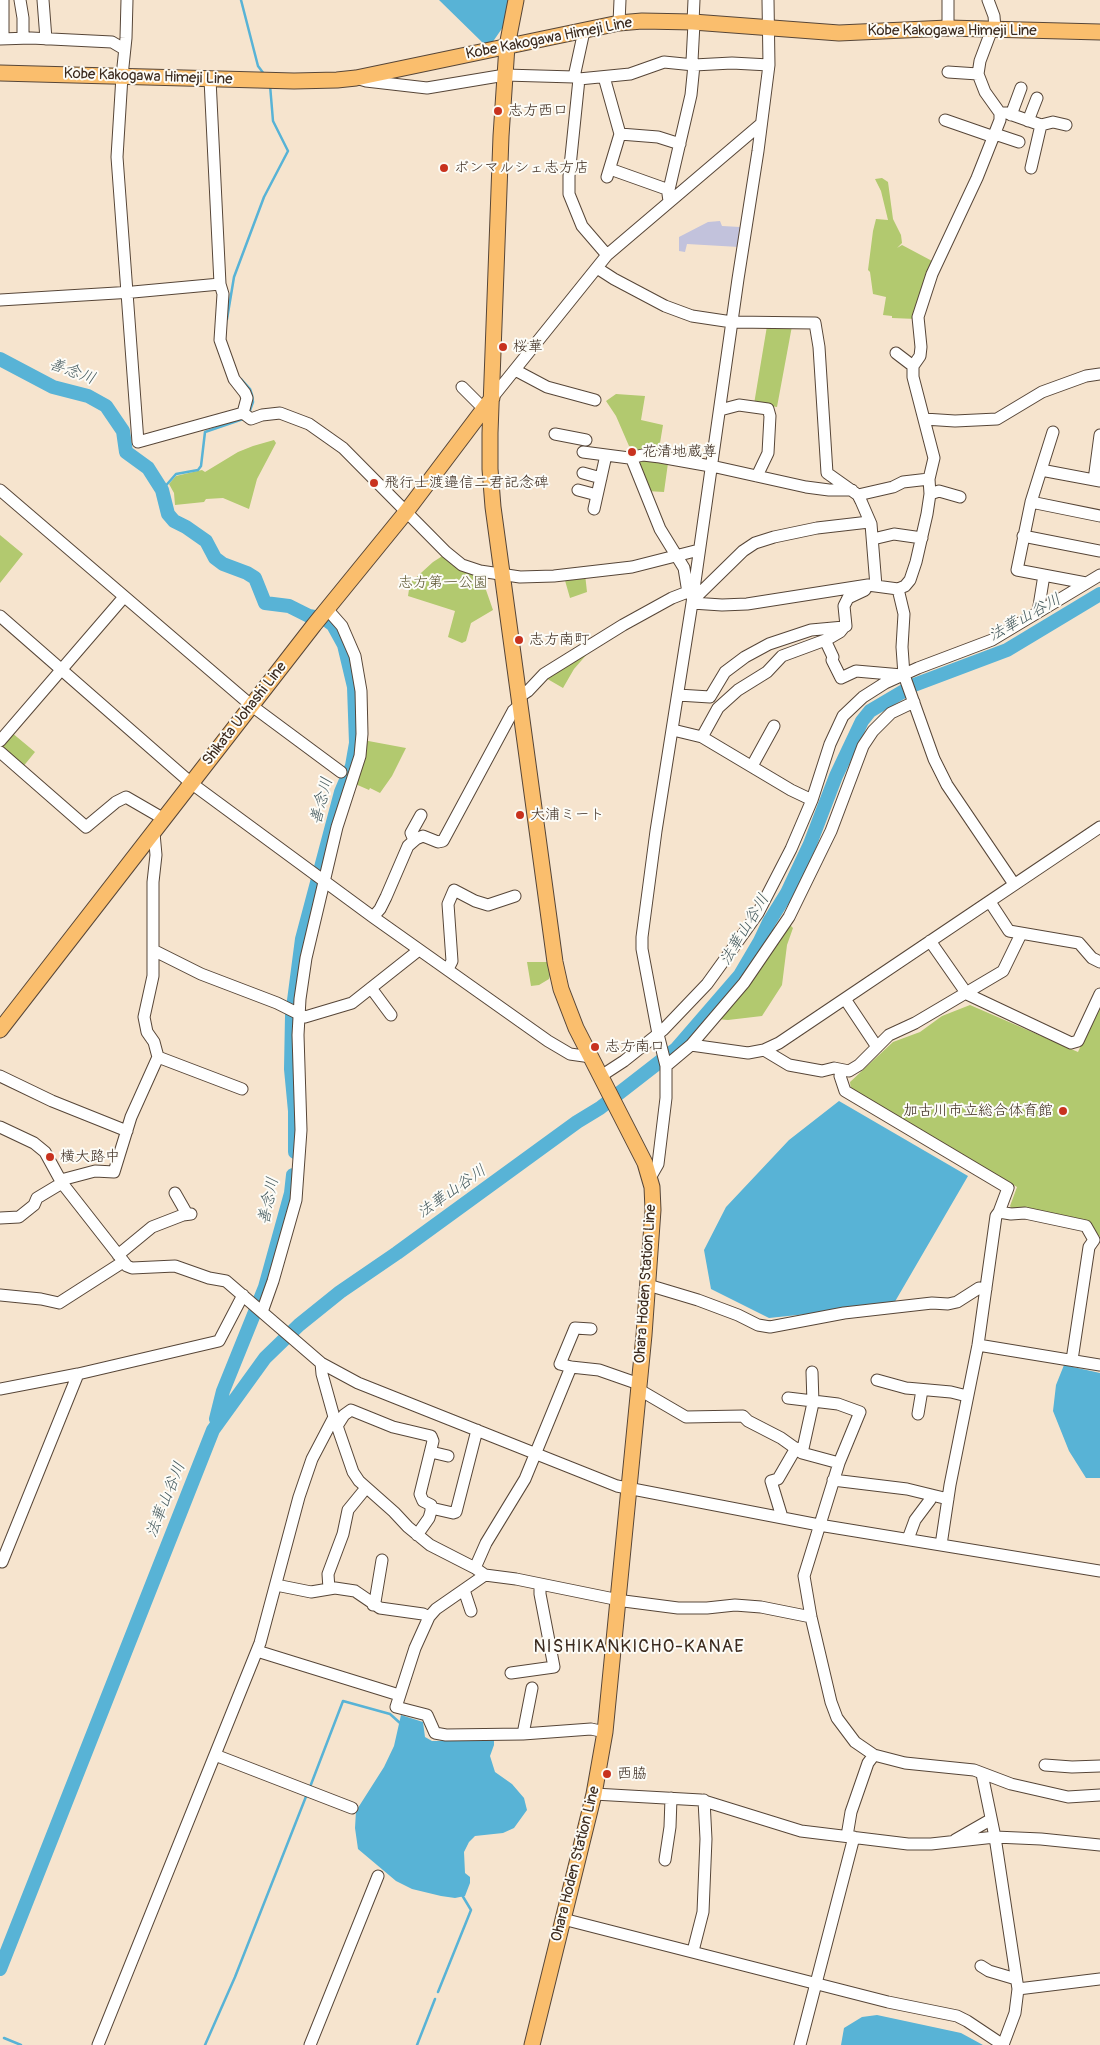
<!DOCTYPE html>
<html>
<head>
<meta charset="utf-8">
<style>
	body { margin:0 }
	canvas { display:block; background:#f6e4ce }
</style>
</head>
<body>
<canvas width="1100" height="2045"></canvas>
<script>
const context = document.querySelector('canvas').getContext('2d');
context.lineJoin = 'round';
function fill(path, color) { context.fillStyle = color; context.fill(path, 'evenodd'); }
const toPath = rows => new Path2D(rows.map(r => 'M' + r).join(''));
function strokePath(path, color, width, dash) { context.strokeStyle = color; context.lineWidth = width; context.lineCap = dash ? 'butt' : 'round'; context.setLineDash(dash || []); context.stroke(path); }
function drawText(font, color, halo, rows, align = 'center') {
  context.font = font + ' Pangolin,"Klee One",sans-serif'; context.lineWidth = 4; context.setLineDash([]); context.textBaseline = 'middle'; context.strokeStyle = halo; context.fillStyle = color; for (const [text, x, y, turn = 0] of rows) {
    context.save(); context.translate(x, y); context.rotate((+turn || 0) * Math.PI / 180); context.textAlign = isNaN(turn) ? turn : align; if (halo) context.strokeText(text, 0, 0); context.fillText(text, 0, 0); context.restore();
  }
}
fill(toPath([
	[720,221,722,226,740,227,739,247,687,244,685,252,679,251,679,237,708,222]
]), '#c2c2dc');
fill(toPath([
	[882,178,888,182,893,219,901,235,902,243,897,248,902,245,934,262,916,319,892,318,892,316,883,315,886,297,873,294,870,272,868,270,873,231,876,219,888,220,881,191,875,179],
	[767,326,792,326,777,407,754,404],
	[616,394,645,396,641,420,663,425,658,455,637,453,634,448,629,446,616,416,606,401],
	[274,440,276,443,257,479,249,509,223,498,206,499,204,502,175,505,174,493,169,484,176,476,202,470,205,472,238,452,253,446],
	[636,457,668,463,664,492,646,491],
	[0,535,23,554,0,583],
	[444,555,476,573,486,590,493,610,471,623,466,641,462,643,448,637,455,611,408,596,410,583,433,562],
	[585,574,587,592,570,598,564,577],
	[588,653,574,669,563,688,544,677],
	[11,732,35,752,22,768,0,749,0,743],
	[363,740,406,748,392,776,380,793,370,788,369,790,353,783],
	[790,925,793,928,787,945,782,985,762,1016,728,1020,716,1019],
	[527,962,549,962,551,971,549,979,539,985,531,986],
	[1100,1003,1100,1237,1090,1224,1013,1210,1010,1206,1017,1187,851,1090,850,1082,893,1042,920,1032,942,1016,970,1005,1078,1052]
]), '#b2c96f');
fill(toPath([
	[439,0,509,0,503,27,492,43,485,45],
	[839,1101,968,1176,893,1305,769,1318,711,1289,704,1250,726,1207,789,1140],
	[1064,1365,1100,1373,1100,1478,1086,1478,1069,1451,1053,1411,1056,1385],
	[401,1715,423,1722,425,1737,432,1741,494,1740,494,1745,490,1756,495,1772,512,1784,524,1798,527,1810,514,1828,503,1833,475,1836,469,1842,464,1852,465,1873,470,1877,470,1883,465,1896,455,1898,441,1896,412,1889,396,1881,358,1849,355,1828,356,1811,384,1767,394,1746],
	[877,2015,961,2033,983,2045,841,2045,844,2028,862,2017]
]), '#58b3d6');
strokePath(toPath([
	[241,0,258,66,264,74],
	[227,319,234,277,264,197,288,151,273,121,270,85],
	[241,379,250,389,252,395,253,402,249,413],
	[162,490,176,474,198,470,201,466,205,432,243,419],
	[310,1787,343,1701,390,1714,400,1723],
	[438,1992,471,1910,462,1895],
	[4,2038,21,2045],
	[205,2045,235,1977,307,1794],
	[417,2045,435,1999]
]), '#58b3d6', 2.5);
strokePath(toPath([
	[0,359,53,387,88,396,106,406,123,431,126,452,148,468,162,490,168,514,174,521,186,527,206,541,215,558,223,564,247,573,255,578,265,603,289,606,309,616,325,619,333,625,344,645,354,687,356,743,352,766,341,792,302,939,292,1016,291,1069,295,1111,295,1152],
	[216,1419,223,1391,265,1287,291,1193,293,1175],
	[0,1969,213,1430,265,1358,299,1325,340,1292,397,1253,577,1122,600,1108,676,1049,740,975,760,941,769,922,787,893,810,844,836,776,862,721,870,711,914,685,1007,650,1100,594]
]), '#58b3d6', 14);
const minor = toPath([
	[20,0,23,18,23,38],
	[43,0,46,39],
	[127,0,126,38,122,76,117,157,138,442,243,413,251,419,262,415,280,413,309,424,343,448,446,552,462,565,480,571,520,577,554,576,632,567,699,550],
	[948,0,948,28],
	[988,0,994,16,995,29],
	[693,22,694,0],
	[619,23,620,0],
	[0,39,31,38,112,42,124,49],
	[3,39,3,0],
	[948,72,978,74],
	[574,77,584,31],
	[604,77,620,134,607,177],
	[210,79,220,284,223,294,220,340,234,379,245,393,247,398,243,413],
	[359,79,366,81,427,88,505,75,574,77,579,79,630,74,664,62,694,65,732,63,769,65],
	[579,79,569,176,569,194,582,226,607,255],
	[1000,113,1007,113,1041,125,1053,122,1066,125],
	[1011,115,1021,88],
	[945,120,994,137],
	[1028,121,1037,98],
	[620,134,658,137,680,144],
	[995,134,1019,142],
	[1031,168,1041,125],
	[610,169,669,190],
	[669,201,668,194,691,95,694,65,692,61,694,23],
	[597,268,614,279,665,306,692,316,732,322,815,323,819,347,827,473,858,495,861,501,871,524,876,586],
	[0,300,133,292,220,284],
	[896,353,913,366],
	[515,370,547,387,595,400],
	[462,387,480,405,485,407],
	[492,398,607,255,761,124],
	[720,410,739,405,768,409,770,416,768,453,757,476],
	[924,419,955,421,997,419,1042,392,1086,376,1100,374],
	[555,434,586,440],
	[583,452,629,458,643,455,660,457,716,467,806,487,829,490,852,490],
	[631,457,660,529,684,568,688,593],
	[1041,470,1053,432],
	[583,473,601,478],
	[1094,480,1100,435],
	[0,490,252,706,341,772],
	[578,490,597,495],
	[930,494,939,491,960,497],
	[858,495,893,487,903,482,929,479],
	[1031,502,1100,516],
	[594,509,606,455],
	[1023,536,1100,551],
	[873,539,894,534,922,538],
	[1086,583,1017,570,1031,502,1041,470,1100,481],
	[898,589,904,614,902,647,904,675,934,759,947,785,1014,884],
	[692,597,697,596,743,551,755,543,774,537,817,528,869,522],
	[692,603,722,605,747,604,868,585,898,589,905,586,910,580,916,562,927,514,930,494,929,479,934,458,913,377,913,366,920,356,921,347,918,317,932,274,977,178,1000,120,1000,113,985,92,978,74,980,61,992,29],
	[1039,606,1044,575],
	[0,616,191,783,373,917,548,1041,570,1054,591,1057],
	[825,640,833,657,832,660,841,678,856,671,902,675],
	[678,695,710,697,725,672,745,657,769,644,811,630,844,627,846,626,844,606,848,598,865,590],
	[519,697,528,691,544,674,623,625,672,598,685,593,693,593],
	[673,730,702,737,791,790,812,800],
	[702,737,718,708,738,690,767,672,782,656,828,639,840,632,844,627],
	[0,741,124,597],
	[0,752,86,827,116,802,126,797,164,819],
	[752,766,774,726],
	[414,840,411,833,421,815],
	[990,902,1009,931,1079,943,1092,958,1100,962],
	[373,917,380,909,386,897,408,846,416,839,423,836,438,842,443,841,513,711,520,705],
	[930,941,967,994,1071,1043,1078,1041,1100,994],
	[153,950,201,974,277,1003,305,1017,352,1003,419,950],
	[448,969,452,961,448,904,454,890,475,901,488,905,515,896],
	[371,988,391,1015],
	[845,999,877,1047],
	[691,1045,744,983,789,917,831,831,863,746,873,731,891,713,914,702],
	[764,1050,789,1065,822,1071,834,1068,849,1071,859,1065,889,1035,915,1023,1003,971,1021,934],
	[158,1057,242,1089],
	[666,1066,691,1045,748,1053,764,1050,779,1043,1100,827],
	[0,1076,52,1101,127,1131],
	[601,1076,624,1061,663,1030,707,984,746,930,758,913,791,849,812,800,830,744,843,716,863,697,885,683,918,668,992,640,1100,575],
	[840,1076,845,1091,1008,1188,999,1212],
	[0,1127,34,1143,45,1152,62,1183,127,1266,132,1268,175,1266,209,1278,226,1281,321,1363,358,1383,617,1486,819,1525,1100,1571],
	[650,1178,658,1164,666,1098,666,1066,658,1034,642,949,642,937,656,831,692,603,738,279,758,151,769,65,768,0],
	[61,1180,95,1171,114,1172,131,1117,158,1057,154,1042,147,1032,144,1017,153,976,153,882,156,855,154,833],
	[175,1193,187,1214],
	[0,1218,19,1217,34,1205,37,1198,62,1183],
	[118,1255,152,1227,183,1215,191,1214],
	[648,1285,698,1300,738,1315,758,1325,770,1327,844,1313,932,1303,948,1304,957,1302,979,1288,986,1289],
	[0,1295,41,1299,59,1303,123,1262],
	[262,1312,273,1281,296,1200,301,1130,298,1035,300,999,306,958,337,827,360,756,362,734,361,691,355,656,342,626,327,609],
	[591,1329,575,1328,560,1364,571,1367,599,1370,639,1384],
	[978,1345,1100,1365],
	[321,1363,322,1374,334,1417,353,1472,359,1481,394,1512,408,1527,430,1545,475,1568,485,1575,516,1579,624,1601,678,1608,707,1608,735,1605,761,1607,811,1617],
	[877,1380,906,1388,951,1392,967,1396],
	[0,1389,78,1374,219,1341,243,1295],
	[638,1389,686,1417,743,1416,748,1421,781,1438,802,1453,839,1463,804,1576,811,1617,831,1702,837,1718,855,1742,874,1755,905,1763,974,1770,1011,1784,1068,1797,1100,1795],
	[788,1398,838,1404,860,1412,839,1463],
	[918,1414,922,1390],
	[337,1426,344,1415,351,1410,393,1427,431,1436,433,1441,420,1494,423,1501,431,1505,431,1511,429,1518,417,1535],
	[431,1452,448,1456],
	[802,1453,813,1403,812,1372],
	[833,1480,907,1489,948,1499],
	[431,1508,453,1513,456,1512,477,1430],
	[782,1517,771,1481,778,1479,796,1448],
	[908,1539,915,1520,930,1500,931,1495],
	[941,1545,950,1485,978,1345,996,1216,999,1212,1011,1214,1025,1213,1086,1226,1094,1240,1089,1247,1072,1360],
	[2,1562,78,1374],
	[475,1568,486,1543,525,1479,571,1367],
	[485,1575,436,1609,429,1617,415,1648,396,1707,427,1715,435,1733,446,1735,523,1734,591,1729,605,1732],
	[276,1585,311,1592,335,1588,355,1591,380,1608,423,1614,429,1617],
	[329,1589,328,1574,343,1534,348,1510,366,1488],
	[464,1590,471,1611],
	[373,1605,375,1602,382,1560],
	[257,1651,399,1695],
	[511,1673,554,1667,540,1594,540,1584],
	[523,1734,532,1688],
	[215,1755,352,1808],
	[1045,1765,1072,1767,1100,1766],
	[982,1774,995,1837,1018,1989,1015,2013,1003,2045],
	[594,1794,701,1800,801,1831,908,1844,931,1844,995,1837,1041,1839,1100,1845],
	[847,1836,851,1812,868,1763,874,1755],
	[955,1840,990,1820],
	[665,1860,670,1827,671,1798],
	[563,1919,888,2002,957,2016,967,2021,1003,2045],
	[693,1951,703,1912,706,1839,704,1800],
	[981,1966,989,1971,1016,1979],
	[1018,1989,1100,1979],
	[98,2045,260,1643,299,1497,312,1459,334,1417],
	[310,2045,378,1876],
	[800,2045,854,1837]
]);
const major = toPath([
	[516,0,507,46,501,136,490,433,490,469,493,507,555,962,561,989,576,1028,645,1163,652,1187,653,1210,644,1335,605,1732,594,1794,532,2045],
	[0,73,294,81,337,80,356,78,619,23,642,21,693,22,839,33,948,28,1100,32],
	[0,1030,314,625,406,512,492,398]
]);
strokePath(minor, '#574638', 13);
strokePath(major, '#574638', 17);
strokePath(minor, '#fff', 11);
strokePath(major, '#fabe6d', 15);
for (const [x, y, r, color] of [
	[498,111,5,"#c8321e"],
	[444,168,5,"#c8321e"],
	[503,347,5,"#c8321e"],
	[632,452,5,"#c8321e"],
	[374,483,5,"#c8321e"],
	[519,640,5,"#c8321e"],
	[520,815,5,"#c8321e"],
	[595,1047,5,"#c8321e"],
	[1063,1111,5,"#c8321e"],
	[50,1157,5,"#c8321e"],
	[607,1774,5,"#c8321e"]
]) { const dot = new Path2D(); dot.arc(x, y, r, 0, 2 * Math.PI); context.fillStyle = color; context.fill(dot); strokePath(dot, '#fdfcf7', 2); }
drawText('15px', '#3b2a1e', '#fdfcf7', [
	["Kobe Kakogawa Himeji Line",952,31],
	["Kobe Kakogawa Himeji Line",549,39,-11],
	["Kobe Kakogawa Himeji Line",148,77,2],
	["Shikata Uohashi Line",245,714,-52],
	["Ohara Hoden Station Line",646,1284,-86],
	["Ohara Hoden Station Line",576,1864,-76]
]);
drawText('15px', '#3b2a1e', '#fdfcf7', [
	["志方西口",508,111],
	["ボンマルシェ志方店",454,168],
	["桜華",513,347],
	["花清地蔵尊",642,452],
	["飛行士渡邉信二君記念碑",384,483],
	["志方南町",529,640],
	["大浦ミート",530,815],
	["志方南口",605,1047],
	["加古川市立総合体育館",1053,1111,"right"],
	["横大路中",60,1157],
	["西脇",617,1774]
], 'left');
drawText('15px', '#5f5a36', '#fdfcf7', [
	["志方第一公園",443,583]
]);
drawText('italic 16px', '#455a5e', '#fdfcf7', [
	["善念川",72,372,20],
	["法華山谷川",1025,618,-29],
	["善念川",322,801,-75],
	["法華山谷川",745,930,-59],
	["法華山谷川",452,1192,-35],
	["善念川",269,1201,-78],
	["法華山谷川",166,1500,-68]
]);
context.letterSpacing = '1px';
drawText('18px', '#3b2a1e', '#fdfcf7', [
	["NISHIKANKICHO-KANAE",639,1647]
]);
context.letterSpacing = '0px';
</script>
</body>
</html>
